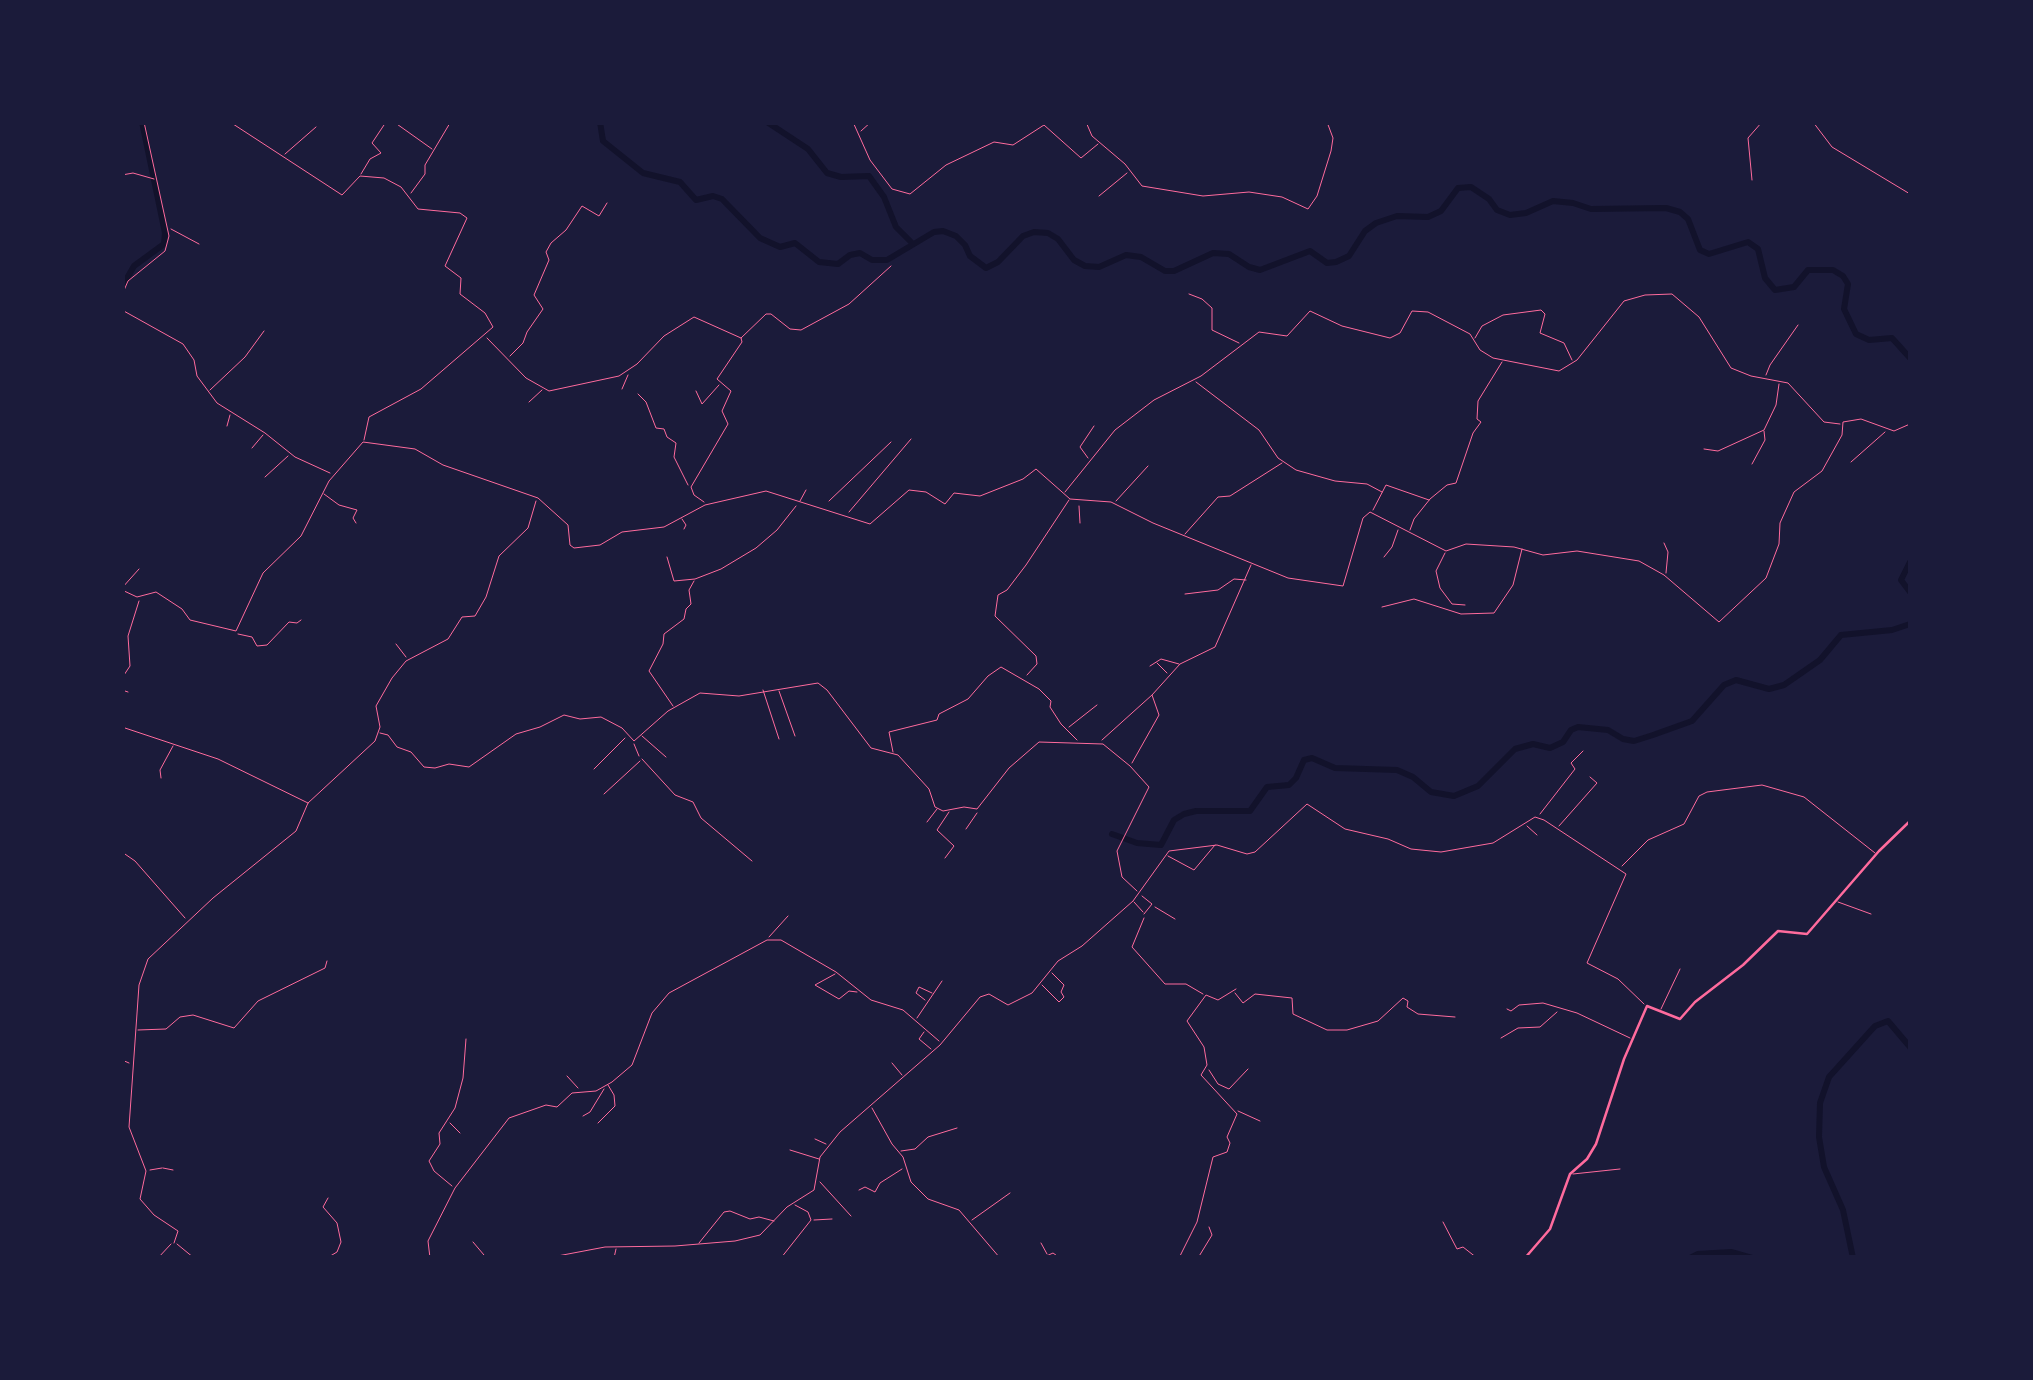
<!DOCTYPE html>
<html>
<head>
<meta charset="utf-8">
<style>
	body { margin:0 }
	#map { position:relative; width:2033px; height:1380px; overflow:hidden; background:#1b1b3a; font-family:Jost,sans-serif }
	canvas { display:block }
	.frame { position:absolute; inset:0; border:125px solid #1b1b3a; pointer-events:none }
</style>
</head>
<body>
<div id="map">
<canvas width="2033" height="1380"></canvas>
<div class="frame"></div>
</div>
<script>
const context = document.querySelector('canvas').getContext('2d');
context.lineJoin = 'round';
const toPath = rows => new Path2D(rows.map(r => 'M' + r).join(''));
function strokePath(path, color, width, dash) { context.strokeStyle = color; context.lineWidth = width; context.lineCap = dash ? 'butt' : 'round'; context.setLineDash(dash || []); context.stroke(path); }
strokePath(toPath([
	[600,122,603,141,643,173,680,182,696,200,713,196,722,199,760,238,780,247,795,243,819,262,838,264,850,255,860,253,872,260,887,260,934,232,943,231,956,236,965,245,970,256,986,268,998,262,1023,236,1034,232,1048,233,1058,239,1074,260,1085,266,1099,267,1126,255,1141,257,1165,271,1174,271,1213,253,1229,254,1249,267,1260,270,1310,251,1327,263,1336,262,1349,256,1365,231,1376,223,1397,216,1428,217,1441,211,1458,188,1471,187,1489,199,1497,210,1510,215,1526,213,1553,201,1573,203,1591,209,1666,208,1680,212,1688,219,1700,250,1709,254,1748,242,1758,249,1765,278,1775,290,1794,287,1808,270,1833,270,1843,276,1848,284,1844,309,1856,334,1869,340,1892,338,1910,358],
	[767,122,808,149,827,173,841,177,869,176,884,197,896,227,912,243],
	[122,287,134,266,164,244,165,233,142,122],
	[1910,562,1901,580,1910,592],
	[1112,834,1137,843,1161,845,1174,820,1184,814,1196,811,1250,811,1267,787,1289,785,1296,778,1304,760,1312,758,1335,768,1397,770,1413,777,1431,792,1454,796,1478,786,1515,749,1533,744,1550,748,1563,742,1571,730,1578,727,1608,730,1623,739,1634,741,1653,735,1692,721,1724,685,1736,680,1769,689,1784,685,1820,660,1841,635,1892,630,1910,624],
	[1690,1258,1698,1254,1731,1252,1752,1258],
	[1853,1258,1843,1210,1824,1167,1819,1137,1820,1103,1829,1077,1875,1026,1888,1021,1910,1047]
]), '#12122b', 6);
strokePath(toPath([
	[230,122,342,195,360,176,384,178,401,187,418,209,460,213,467,218,445,266,461,278,460,294,485,313,493,327,421,389,369,417,364,440],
	[394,122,432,149],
	[853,122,870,160,892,189,910,194,946,165,994,142,1013,145,1044,125,1081,158,1098,144],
	[1086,122,1092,136,1125,164,1142,186,1203,196,1249,192,1282,197,1308,209,1317,196,1331,151,1333,138,1327,122],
	[1813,122,1832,147,1910,194],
	[861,131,871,122],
	[285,154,316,127],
	[361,174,370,159,381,153,372,143,386,122],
	[122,175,133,173,154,179],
	[1752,180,1748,138,1762,122],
	[411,193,425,174,425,165,450,123],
	[1099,196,1127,173],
	[171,229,199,244],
	[1189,294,1202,299,1212,308,1212,330,1239,343],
	[122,295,128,281,165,251,169,236,144,122],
	[122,310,183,344,194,360,197,376,217,403,265,433,295,457,330,473],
	[487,338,526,378,549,391,619,376,637,364,664,336,694,317,741,338],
	[1475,338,1482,326,1503,315,1541,310,1545,314,1540,333,1564,343,1572,360],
	[510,356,523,343,527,332,543,309,534,295,549,260,546,252,551,243,566,230,582,206,599,216,607,203],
	[1766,375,1770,365,1798,325],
	[1196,382,1259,430,1278,458,1296,470,1335,481,1367,484,1382,492],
	[622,389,628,375],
	[210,390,245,357,264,331],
	[696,391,702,404,719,385],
	[638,394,646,402,656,428,664,429,667,437,676,443,674,457,688,485],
	[529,402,542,390],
	[227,426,230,415],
	[252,448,263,435],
	[1704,449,1718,451,1764,430,1776,405,1779,384],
	[1088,458,1080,447,1094,426],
	[1851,462,1885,432],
	[1752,464,1765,440,1764,431],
	[265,477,288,456],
	[1065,492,1115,430,1154,400,1201,376,1259,332,1287,336,1310,311,1342,326,1390,338,1400,333,1412,311,1428,312,1470,334,1480,350,1493,358,1559,371,1577,360,1624,301,1645,295,1672,294,1699,317,1731,368,1751,376,1788,383,1824,422,1840,424],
	[324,494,339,505,357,510,353,518,356,523],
	[800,501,806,490],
	[829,501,891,442],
	[1116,501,1148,466],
	[704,502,694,495,691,487,728,424,722,411,731,391,717,379,742,342,741,338,766,314,771,314,790,329,801,330,849,304,891,266],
	[1079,506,1080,523],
	[1373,510,1386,485,1429,500],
	[849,512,911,439],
	[682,519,686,525,684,529],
	[1410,530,1414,519,1430,499,1447,485,1456,483,1473,433,1481,422,1477,419,1478,401,1502,362],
	[1185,534,1218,497,1230,496,1282,463],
	[1664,543,1668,552,1666,573],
	[1445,553,1436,571,1440,588,1452,604,1465,605],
	[667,557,674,581,695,579,721,569,756,548,777,530,796,506],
	[1384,557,1392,547,1398,530],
	[122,588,139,569],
	[122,590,137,597,156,592,182,609,190,620,236,631,263,573,301,536,329,481,363,442,415,449,443,465,538,498,568,525,570,545,574,548,600,545,622,532,664,527,705,505,766,491,870,524,909,490,926,492,945,504,954,493,980,496,1023,479,1036,469,1070,499,1111,502,1153,523,1288,578,1343,586,1363,518,1370,512,1446,551,1466,544,1514,547,1543,555,1577,551,1639,561,1664,575,1719,622,1766,578,1779,544,1780,523,1794,492,1822,471,1842,435,1843,422,1861,419,1894,431,1910,424],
	[1185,594,1218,590,1234,579,1246,580],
	[1382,607,1414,599,1461,614,1494,613,1513,585,1522,549],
	[238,634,252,637,257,646,267,645,289,622,297,623,301,620],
	[396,644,406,657],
	[1157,663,1167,673],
	[1150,666,1161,659,1179,664],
	[1027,675,1037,664,1036,656,995,616,998,595,1007,590,1026,565,1069,500],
	[122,678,130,666,128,636,139,601],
	[122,690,128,692],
	[763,690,779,739],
	[779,691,795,736],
	[673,706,649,671,663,644,664,634,684,619,686,609,691,604,689,590,694,581],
	[122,727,218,759,308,803],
	[1069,727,1097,705],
	[380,733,388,735,397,747,411,752,424,767,435,768,449,764,469,767,516,734,540,727,564,715,580,719,601,717,622,728,634,741,668,711,700,693,739,696,818,683,827,690,871,748,898,755,929,789,935,807,943,811,964,807,977,809,1009,768,1039,742,1103,744,1130,766,1149,787,1117,851,1122,877,1137,891],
	[642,736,666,757],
	[1102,740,1152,695],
	[634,744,639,756],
	[893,752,889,732,937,720,939,714,968,699,988,676,1001,667,1039,689,1051,701,1050,707,1061,724,1077,740],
	[642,759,675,795,693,802,701,818,752,861],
	[1132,763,1159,715,1152,695,1180,664,1215,647,1251,565],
	[594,769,625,738],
	[161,778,160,770,173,746],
	[604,794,640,761],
	[1540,814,1575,769,1571,763,1583,751],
	[927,822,937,809],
	[1527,826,1537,835],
	[1559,826,1597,783,1590,777],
	[966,829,977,813],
	[122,852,135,861,185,918],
	[1168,856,1194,870,1215,845],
	[945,858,954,846,937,830,949,812],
	[1622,866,1648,840,1684,824,1699,796,1707,792,1762,785,1804,797,1875,853],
	[1142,896,1152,904,1144,914],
	[1134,902,1143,912],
	[1838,902,1871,914],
	[1155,907,1175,919],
	[1144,918,1132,947,1165,984,1186,984,1203,994],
	[769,937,788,916],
	[835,974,815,985,839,999,849,991,857,992],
	[1042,985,1059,1002,1064,997,1061,992,1064,985,1052,973],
	[1235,993,1243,1003,1255,994,1292,998,1293,1014,1327,1030,1347,1030,1378,1021,1403,998,1408,1001,1407,1007,1418,1014,1455,1017],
	[925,1000,916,993,919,987,932,993],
	[1507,1009,1511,1011,1519,1005,1543,1003,1577,1013,1630,1038],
	[1661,1009,1680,969],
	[917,1018,942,981],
	[138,1030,166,1029,180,1017,193,1015,234,1028,258,1001,325,968,327,961],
	[924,1032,919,1039,931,1049],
	[1501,1038,1518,1028,1540,1027,1557,1012],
	[122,1060,129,1063],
	[892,1063,902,1075],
	[1209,1070,1218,1084,1229,1089,1248,1069],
	[567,1076,578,1088],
	[872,1108,892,1144,903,1157,911,1182,928,1199,959,1210,1000,1258],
	[1238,1111,1260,1121],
	[583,1116,590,1112,604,1089],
	[450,1123,460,1133],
	[598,1123,615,1106,614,1095,608,1085],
	[815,1139,826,1144],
	[790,1150,819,1159],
	[901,1151,915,1149,928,1137,957,1128],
	[163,1168,173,1170],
	[150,1170,162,1168],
	[1573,1174,1620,1169],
	[820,1182,851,1216],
	[452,1186,434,1171,429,1161,440,1144,439,1133,455,1108,463,1078,466,1039],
	[859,1190,865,1187,875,1192,880,1183,902,1169],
	[814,1220,832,1219],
	[972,1220,1010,1193],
	[1443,1222,1457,1249,1463,1247,1477,1258],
	[473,1242,484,1255],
	[174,1243,178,1231,154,1215,140,1199,146,1171,129,1127,139,985,148,959,213,898,296,831,308,803,375,741,380,727,376,706,392,678,406,661,448,639,462,617,475,616,486,597,499,556,528,528,536,501],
	[699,1243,724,1212,730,1211,750,1219,759,1217,774,1221],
	[1041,1243,1047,1254],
	[177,1244,194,1258],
	[158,1258,171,1244],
	[327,1258,337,1252,341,1242,337,1223,323,1207,328,1198],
	[430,1258,428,1241,455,1188,509,1118,546,1105,557,1107,572,1093,596,1091,612,1082,632,1065,652,1013,669,993,767,940,781,940,836,972,871,1000,903,1010,939,1041],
	[460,1258,487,1258],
	[547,1258,605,1247,675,1246,735,1241,760,1235,787,1207,814,1190,820,1157,840,1132,940,1045,980,997,989,994,1008,1005,1032,993,1058,961,1082,946,1133,901,1169,851,1217,845,1247,854,1255,852,1307,804,1345,829,1388,839,1411,849,1441,852,1493,843,1535,817,1544,820,1626,874,1587,963,1618,979,1644,1004],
	[614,1258,616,1249],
	[781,1258,811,1220,808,1212,795,1205],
	[1042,1258,1053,1253,1060,1258],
	[1179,1258,1197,1222,1213,1157,1227,1152,1230,1143,1227,1137,1237,1114,1201,1075,1207,1065,1204,1047,1187,1021,1206,995,1218,1000,1236,989],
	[1198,1258,1212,1235,1209,1227]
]), '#ff6b9d', 1);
strokePath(toPath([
	[1525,1258,1550,1229,1570,1174,1587,1159,1596,1144,1624,1059,1647,1006,1680,1019,1695,1002,1743,965,1778,931,1807,934,1879,851,1910,821]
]), '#ff6b9d', 2.5);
</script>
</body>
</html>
